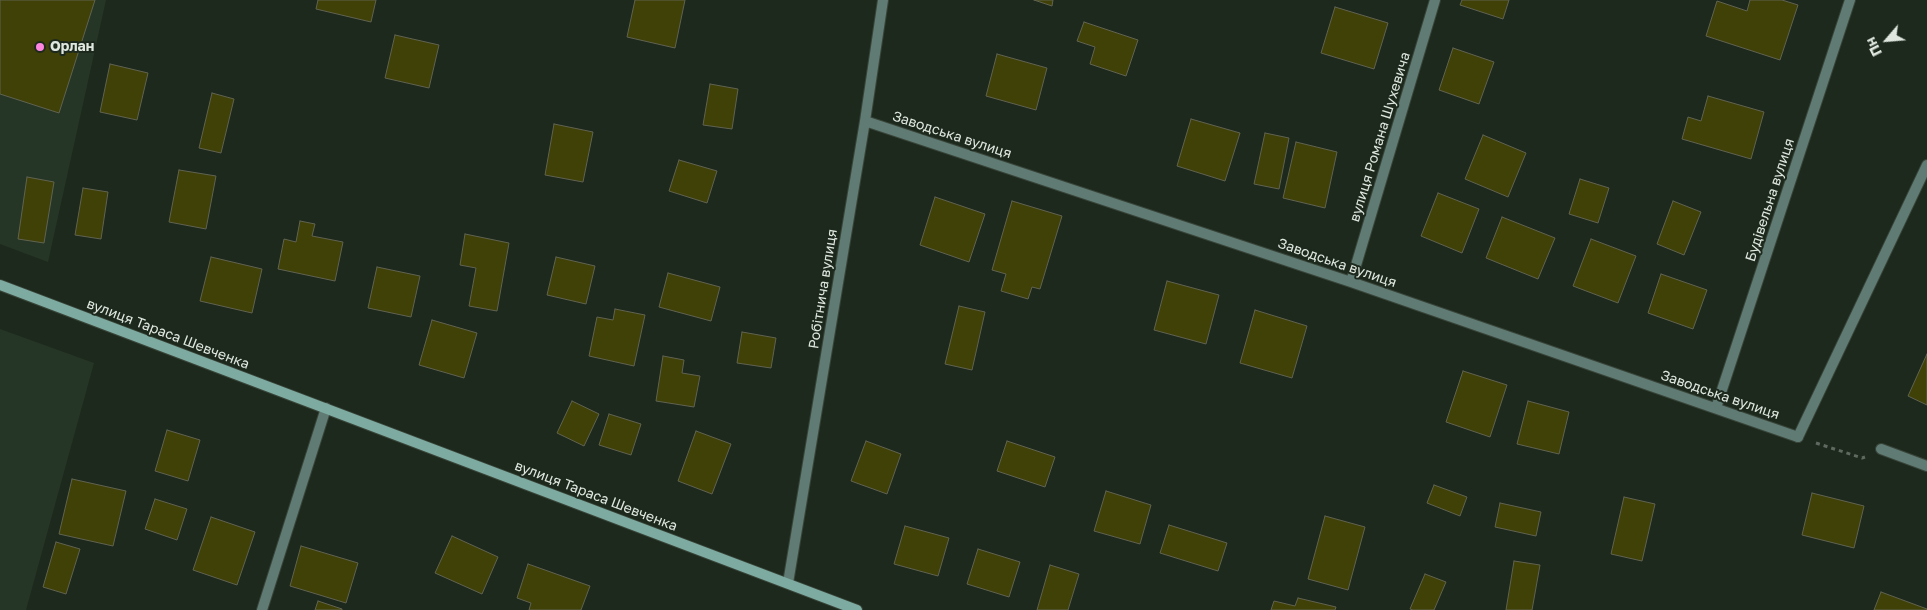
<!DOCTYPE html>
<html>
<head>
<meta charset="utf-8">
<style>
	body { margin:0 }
	#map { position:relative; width:1927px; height:610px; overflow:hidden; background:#1d291d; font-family:"Golos Text",sans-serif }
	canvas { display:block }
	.north { position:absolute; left:1862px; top:15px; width:50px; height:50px; -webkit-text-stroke:4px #1d291d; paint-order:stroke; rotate:243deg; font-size:14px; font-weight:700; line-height:20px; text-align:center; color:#dfe7df }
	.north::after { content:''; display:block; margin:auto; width:18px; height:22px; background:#dfe7df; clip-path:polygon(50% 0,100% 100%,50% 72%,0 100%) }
</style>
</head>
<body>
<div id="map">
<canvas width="1927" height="610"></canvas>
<div class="north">Пн</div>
</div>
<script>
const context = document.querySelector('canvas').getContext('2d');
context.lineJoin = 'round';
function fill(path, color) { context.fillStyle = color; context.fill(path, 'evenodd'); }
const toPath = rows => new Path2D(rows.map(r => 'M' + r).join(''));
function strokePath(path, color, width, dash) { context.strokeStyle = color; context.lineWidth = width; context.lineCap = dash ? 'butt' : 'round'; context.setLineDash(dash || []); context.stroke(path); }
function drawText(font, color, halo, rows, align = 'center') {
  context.font = font + ' "Golos Text",sans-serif'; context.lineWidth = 4; context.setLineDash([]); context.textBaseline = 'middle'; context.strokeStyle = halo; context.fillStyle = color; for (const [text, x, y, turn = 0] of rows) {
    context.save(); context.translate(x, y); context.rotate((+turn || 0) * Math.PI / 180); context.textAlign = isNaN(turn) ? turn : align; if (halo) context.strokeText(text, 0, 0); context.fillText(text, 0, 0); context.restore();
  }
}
fill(toPath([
	[0,0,106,0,48,262,0,244],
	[0,329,94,363,26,610,0,610]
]), '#253626');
const building = toPath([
	[0,0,95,0,59,113,0,94,0,0],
	[318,0,376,0,371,22,316,9,318,0],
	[635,0,685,0,675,48,627,37,635,0],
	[1034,0,1053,0,1052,6,1034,0],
	[1462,0,1509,0,1503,19,1460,5,1462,0],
	[1750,0,1782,0,1798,5,1780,60,1706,36,1717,1,1747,11,1750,0],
	[1335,7,1388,23,1374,69,1321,53,1335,7],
	[1084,22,1138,40,1126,76,1090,64,1095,47,1077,41,1084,22],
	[395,35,439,45,429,88,385,78,395,35],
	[1453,48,1494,62,1479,104,1439,90,1453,48],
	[997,54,1047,68,1036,110,986,96,997,54],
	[110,64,148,73,137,120,100,112,110,64],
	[710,84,738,89,732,129,703,125,710,84],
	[212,93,234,99,221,153,199,148,212,93],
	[1708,96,1764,112,1751,159,1682,139,1688,117,1701,121,1708,96],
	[1191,119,1240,133,1225,181,1177,166,1191,119],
	[554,124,593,132,583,182,545,175,554,124],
	[1265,133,1289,138,1279,189,1254,184,1265,133],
	[1483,135,1526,153,1508,197,1465,179,1483,135],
	[1296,142,1337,152,1325,208,1283,198,1296,142],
	[679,160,717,171,707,203,669,191,679,160],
	[179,170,216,176,206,229,169,222,179,170],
	[27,177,54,182,44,243,18,239,27,177],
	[1580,179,1609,188,1598,223,1569,214,1580,179],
	[83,188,108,192,101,239,75,235,83,188],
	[1438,193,1479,209,1462,253,1421,236,1438,193],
	[935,197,985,214,969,262,920,245,935,197],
	[1012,201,1062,216,1040,289,1032,287,1028,299,1001,291,1006,274,992,270,1012,201],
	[1673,201,1701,212,1684,255,1657,244,1673,201],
	[1502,217,1555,238,1538,279,1486,258,1502,217],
	[300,221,315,224,312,236,343,242,335,281,278,269,284,239,296,242,300,221],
	[465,234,509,243,497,311,469,306,476,268,460,265,465,234],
	[1591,239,1636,256,1618,303,1573,286,1591,239],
	[211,257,262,269,252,313,200,301,211,257],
	[556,257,595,266,586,304,547,295,556,257],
	[377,267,420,276,411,317,368,308,377,267],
	[668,273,720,287,711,321,659,307,668,273],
	[1661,274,1707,290,1693,329,1648,313,1661,274],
	[1167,281,1219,295,1206,344,1154,330,1167,281],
	[959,306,985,312,972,370,945,364,959,306],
	[615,309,645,315,634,366,589,356,597,317,613,320,615,309],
	[1255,310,1307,326,1292,378,1240,363,1255,310],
	[432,320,477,333,464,378,419,365,432,320],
	[742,332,776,338,771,368,737,363,742,332],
	[1927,354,1927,405,1908,396,1927,354],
	[663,356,684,360,682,373,700,376,694,407,656,401,663,356],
	[1463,371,1507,385,1490,437,1446,422,1463,371],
	[572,401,599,414,584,446,557,433,572,401],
	[1528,401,1569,412,1559,454,1517,444,1528,401],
	[609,414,641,424,631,455,599,445,609,414],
	[167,430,200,440,188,481,155,471,167,430],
	[696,431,731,444,712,494,678,481,696,431],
	[866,441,901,454,887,494,851,481,866,441],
	[1007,441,1055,457,1045,487,997,471,1007,441],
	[72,479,126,491,113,546,59,534,72,479],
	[1434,485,1467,497,1460,516,1427,503,1434,485],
	[1106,491,1151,505,1140,544,1094,531,1106,491],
	[1812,493,1864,506,1854,548,1802,535,1812,493],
	[1624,497,1655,504,1642,561,1611,554,1624,497],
	[155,499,187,509,177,540,145,529,155,499],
	[1500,503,1541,512,1536,536,1495,527,1500,503],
	[1325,516,1365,527,1348,590,1308,579,1325,516],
	[211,517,255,532,237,585,193,570,211,517],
	[1169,525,1227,543,1218,571,1160,553,1169,525],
	[905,526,949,538,938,576,894,564,905,526],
	[452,536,498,557,482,594,435,573,452,536],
	[56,542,80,549,66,594,43,587,56,542],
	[301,546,358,563,346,603,290,586,301,546],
	[978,549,1020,562,1009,597,967,584,978,549],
	[1514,561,1540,565,1532,610,1506,610,1514,561],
	[528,564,590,586,581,610,529,610,531,603,517,598,528,564],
	[1050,565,1079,574,1068,610,1037,610,1050,565],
	[1425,574,1446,582,1434,610,1413,610,1410,609,1425,574],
	[1881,592,1927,609,1927,610,1874,610,1881,592],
	[1298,598,1336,607,1335,610,1271,610,1274,601,1295,606,1298,598],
	[318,601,342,609,342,610,315,610,318,601]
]);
fill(building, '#3f4107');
strokePath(building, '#616351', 1);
const lane = toPath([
	[1798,437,1927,165],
	[1881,449,1927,466]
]);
const street = toPath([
	[865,121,1351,282,1798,437],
	[1351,282,1435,0],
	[1716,408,1850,0],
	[788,583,865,121,883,0],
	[262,610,326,408]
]);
const secondary = toPath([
	[0,285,857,610]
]);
strokePath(lane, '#384438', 12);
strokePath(street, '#384438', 12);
strokePath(secondary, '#384438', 12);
strokePath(toPath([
	[1816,443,1862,458,1865,457]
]), '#5f695f', 3, [4, 4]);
strokePath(lane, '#5f7b74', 10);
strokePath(street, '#5f7b74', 10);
strokePath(secondary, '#7eaba1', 10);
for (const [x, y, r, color] of [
	[40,47,5,"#fe86e1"]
]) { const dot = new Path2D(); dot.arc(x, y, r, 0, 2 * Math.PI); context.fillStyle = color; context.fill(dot); strokePath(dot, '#1d291d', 2); }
drawText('bold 14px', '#dfe7df', '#1d291d', [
	["Орлан",50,47]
], 'left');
drawText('14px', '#dfe7df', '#1d291d', [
	["Заводська вулиця",952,135,18],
	["вулиця Романа Шухевича",1380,137,-73],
	["Будівельна вулиця",1770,200,-72],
	["Заводська вулиця",1337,263,19],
	["Робітнича вулиця",823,289,-81],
	["вулиця Тараса Шевченка",168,334,21],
	["Заводська вулиця",1720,395,19],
	["вулиця Тараса Шевченка",596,496,21]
]);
</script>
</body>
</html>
